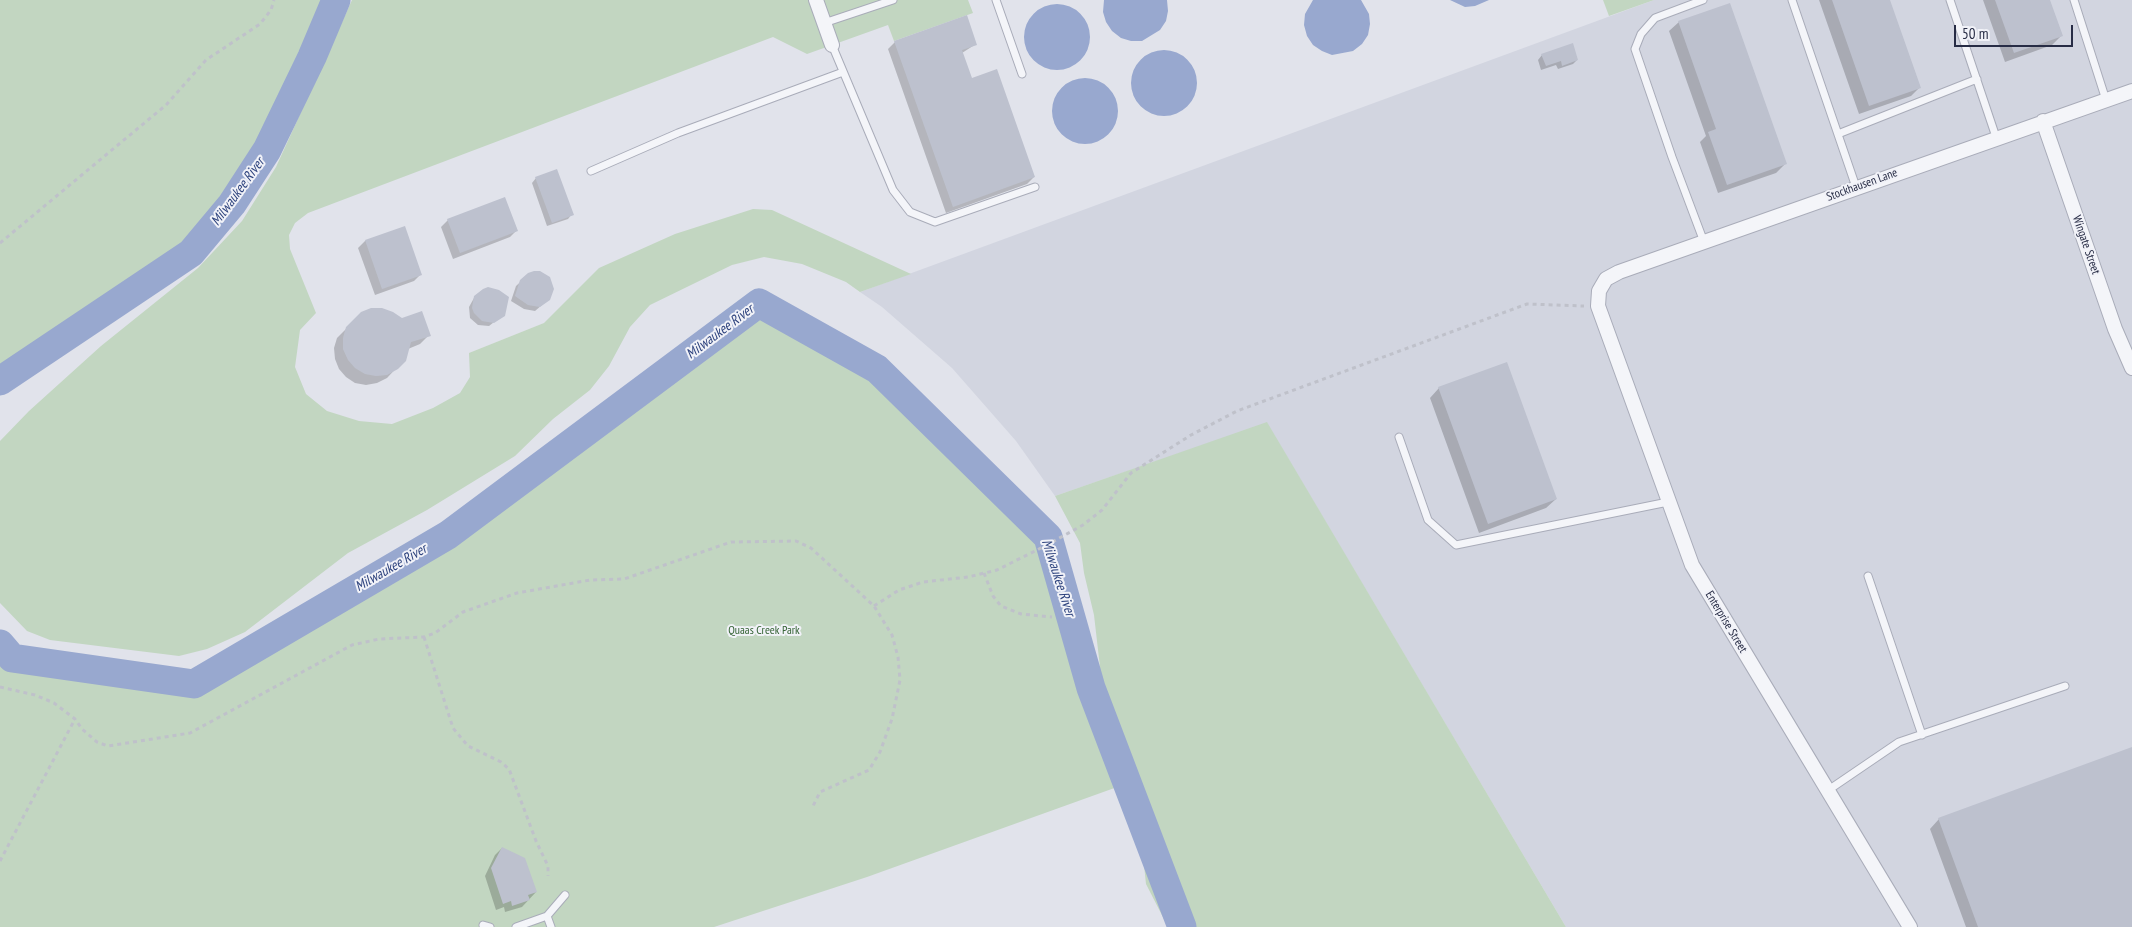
<!DOCTYPE html>
<html>
<head>
<meta charset="utf-8">
<style>
	body { margin:0 }
	#map { position:relative; width:2132px; height:927px; overflow:hidden; background:#e1e3eb; font-family:"PT Sans Narrow",sans-serif }
	canvas { display:block }
	.scale { position:absolute; left:1954px; top:25px; width:119px; height:22px; box-sizing:border-box; border:2px solid #272c45; border-top:0; padding-left:6px; font-size:15px; line-height:18px; white-space:nowrap; color:#272c45; -webkit-text-stroke:4px #f1f2f8; paint-order:stroke }
</style>
</head>
<body>
<div id="map">
<canvas width="2132" height="927"></canvas>
<div class="scale">50 m</div>
</div>
<script>
const context = document.querySelector('canvas').getContext('2d');
context.lineJoin = 'round';
function fill(path, color) { context.fillStyle = color; context.fill(path, 'evenodd'); }
const toPath = rows => new Path2D(rows.map(r => 'M' + r).join(''));
function strokePath(path, color, width, dash) { context.strokeStyle = color; context.lineWidth = width; context.lineCap = dash ? 'butt' : 'round'; context.setLineDash(dash || []); context.stroke(path); }
function drawText(font, color, halo, rows, align = 'center') {
  context.font = font + ' "PT Sans Narrow",sans-serif'; context.lineWidth = 4; context.setLineDash([]); context.textBaseline = 'middle'; context.strokeStyle = halo; context.fillStyle = color; for (const [text, x, y, turn = 0] of rows) {
    context.save(); context.translate(x, y); context.rotate((+turn || 0) * Math.PI / 180); context.textAlign = isNaN(turn) ? turn : align; if (halo) context.strokeText(text, 0, 0); context.fillText(text, 0, 0); context.restore();
  }
}
fill(toPath([
	[1654,0,2132,0,2132,927,1566,927,1267,423,1055,496,1016,441,952,368,882,307,860,292]
]), '#d2d5e0');
fill(toPath([
	[0,0,336,0,312,57,267,150,232,204,191,253,0,381],
	[352,0,968,0,973,13,894,41,888,25,807,54,773,37,308,213,295,223,289,235,290,249,316,313,300,330,295,367,306,394,327,411,359,421,392,424,433,408,460,393,470,377,469,353,544,323,599,268,675,234,753,209,772,210,911,274,860,292,846,282,802,264,764,257,732,265,650,305,630,327,609,366,590,390,553,419,515,456,427,510,348,553,245,632,207,649,179,656,50,640,27,631,0,603,0,441,29,411,101,346,198,268,242,221,276,167],
	[1603,0,1654,0,1609,16],
	[759,303,877,369,1048,537,1099,694,1100,667,1094,615,1084,573,1080,543,1055,496,1267,422,1566,927,1168,927,1146,884,1142,846,1120,786,867,877,714,927,0,927,0,636,13,659,194,684,448,535]
]), '#c2d6c1');
fill(toPath([
	[1104,0,1167,0,1168,11,1166,21,1160,30,1142,41,1131,41,1121,38,1112,31,1106,22,1103,12],
	[1313,0,1361,0,1369,14,1370,24,1368,35,1362,44,1353,51,1332,55,1322,51,1313,45,1307,36,1304,25,1305,14],
	[1450,0,1489,0,1475,6,1465,7],
	'1024 37a33 33 0 1 1 66 0a33 33 0 1 1-66 0Z',
	'1131 83a33 33 0 1 1 66 0a33 33 0 1 1-66 0Z',
	'1052 111a33 33 0 1 1 66 0a33 33 0 1 1-66 0Z'
]), '#98a8cf');
fill(toPath([
	[1819,0,1889,0,1920,87,1911,96,1859,114],
	[1983,0,2049,0,2062,35,2052,45,2005,62],
	[1679,22,1785,164,1776,173,1718,193,1700,142,1706,136,1669,31],
	[895,42,976,44,962,53,972,80,1034,177,1027,184,946,213,888,49],
	[1542,55,1577,60,1573,64,1558,69,1556,65,1541,70,1538,60],
	[536,178,572,214,568,219,547,226,532,183],
	[505,199,517,230,510,237,453,259,441,227,448,220],
	[404,227,421,274,414,281,375,295,358,248,365,241],
	[529,274,549,299,535,311,524,309,511,301,516,286],
	[474,298,503,315,489,326,478,325,470,318,469,307],
	[362,313,429,335,420,344,408,349,404,360,387,378,377,383,366,385,355,383,346,377,339,369,335,359,334,348,337,338],
	[1439,388,1556,499,1546,508,1479,533,1430,398],
	[2132,749,2132,927,1966,927,1930,829,1939,819],
	[502,848,536,892,522,907,505,912,504,907,496,910,485,876,495,855]
]), '#0003');
strokePath(toPath([
	[0,381,191,253,232,204,267,150,312,57,336,0],
	[0,644,12,658,194,684,448,535,759,303,877,369,1048,537,1091,688,1182,927]
]), '#98a8cf', 29);
fill(toPath([
	[1832,0,1890,0,1921,88,1869,106],
	[1995,0,2050,0,2063,36,2014,53],
	[1730,3,1787,164,1727,185,1708,132,1716,129,1678,21],
	[967,15,977,45,962,50,972,78,997,69,1035,177,953,207,894,41],
	[1573,43,1578,60,1562,66,1561,61,1546,66,1541,54],
	[557,169,574,215,552,223,535,177],
	[505,197,518,231,460,253,447,219],
	[405,226,422,275,382,289,365,240],
	[534,271,540,271,550,277,554,289,550,300,540,307,528,305,515,296,520,280,528,273],
	[488,287,499,290,509,297,505,316,494,323,482,321,474,313,472,308,474,296,483,289],
	[371,308,382,308,393,312,402,318,422,311,431,336,411,342,406,361,398,369,387,375,376,376,365,374,355,368,348,360,343,349,343,338,346,327,361,312],
	[1507,362,1557,499,1488,524,1438,387],
	[2132,747,2132,927,1978,927,1938,818],
	[502,847,525,858,537,892,528,895,530,900,512,906,511,901,503,904,491,868]
]), '#bdc1ce');
const service = toPath([
	[996,0,1022,74],
	[1703,0,1655,18,1641,34,1635,49,1672,157,1704,242],
	[1792,0,1856,187],
	[1950,0,1996,137],
	[2074,0,2106,100],
	[824,23,893,0],
	[832,45,893,190,910,212,935,222,1035,187],
	[1838,134,1977,79],
	[591,171,678,133,843,72],
	[1399,437,1428,520,1456,545,1668,502],
	[1868,576,1922,735],
	[1827,791,1899,742,2065,686],
	[547,916,551,927],
	[483,925,490,927],
	[516,927,547,916,565,895]
]);
const minor = toPath([
	[816,0,832,45],
	[2043,121,2115,329,2132,368],
	[1910,927,1692,565,1598,306,1599,291,1606,279,1619,272,2132,91]
]);
strokePath(service, '#a9acb9', 9);
strokePath(minor, '#a9acb9', 16);
strokePath(toPath([
	[0,243,166,105,206,60,260,24,271,10,274,0],
	[984,573,993,596,1001,606,1021,614,1052,617],
	[874,606,899,590,923,582,968,577,997,570,1045,546,1083,525,1102,510,1131,473,1191,435,1237,411,1527,304,1584,306],
	[424,637,453,728,468,746,501,762,509,769,536,841,548,866,548,876],
	[0,687,35,695,54,703,75,719,82,729,97,742,108,746,190,733,352,645,379,639,424,637,435,633,463,612,517,593,590,580,624,579,731,542,796,541,811,548,874,606,892,635,898,657,900,680,892,719,880,752,869,770,820,792,812,808],
	[0,861,75,719]
]), '#bfc1ca', 3, [4, 4]);
strokePath(service, '#f4f5f9', 7);
strokePath(minor, '#f4f5f9', 14);
drawText('12px', '#272c45', '#f1f2f8', [
	["Stockhausen Lane",1862,185,-20],
	["Wingate Street",2086,245,71],
	["Enterprise Street",1726,622,59]
]);
drawText('12px', '#336233', '#f1f2f8', [
	["Quaas Creek Park",764,631]
]);
drawText('italic 14px', '#2d427d', '#f1f2f8', [
	["Milwaukee River",238,192,-54],
	["Milwaukee River",720,332,-37],
	["Milwaukee River",391,568,-30],
	["Milwaukee River",1058,578,72]
]);
</script>
</body>
</html>
